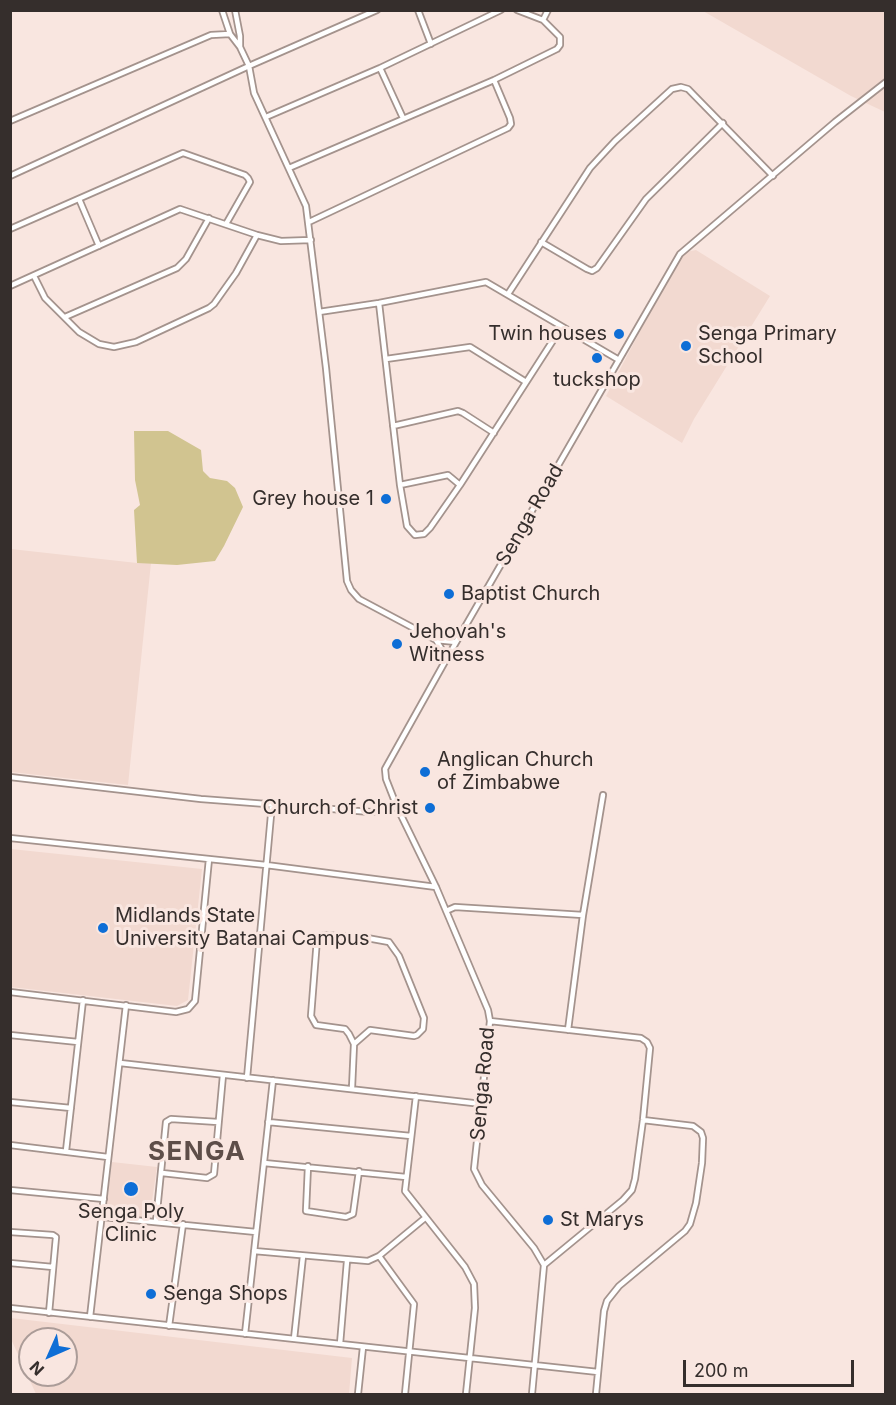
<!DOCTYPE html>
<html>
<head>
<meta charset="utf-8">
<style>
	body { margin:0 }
	#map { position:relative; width:896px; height:1405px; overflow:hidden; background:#f9e6e0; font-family:Inter,sans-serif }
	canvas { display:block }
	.frame { position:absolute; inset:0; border:12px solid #352e2c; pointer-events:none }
	.north { position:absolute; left:18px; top:1327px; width:60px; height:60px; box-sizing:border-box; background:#f9e6e0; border:2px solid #ab9c98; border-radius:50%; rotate:225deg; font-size:16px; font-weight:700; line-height:24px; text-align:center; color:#352e2c }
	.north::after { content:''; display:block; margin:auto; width:21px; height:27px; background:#0e6ed6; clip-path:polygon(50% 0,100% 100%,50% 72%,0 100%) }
	.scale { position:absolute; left:683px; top:1360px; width:171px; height:27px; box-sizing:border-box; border:3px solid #352e2c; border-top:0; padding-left:8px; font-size:18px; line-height:21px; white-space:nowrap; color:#352e2c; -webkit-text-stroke:4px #f9e6e0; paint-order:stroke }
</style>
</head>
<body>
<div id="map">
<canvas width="896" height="1405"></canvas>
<div class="frame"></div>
<div class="north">N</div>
<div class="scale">200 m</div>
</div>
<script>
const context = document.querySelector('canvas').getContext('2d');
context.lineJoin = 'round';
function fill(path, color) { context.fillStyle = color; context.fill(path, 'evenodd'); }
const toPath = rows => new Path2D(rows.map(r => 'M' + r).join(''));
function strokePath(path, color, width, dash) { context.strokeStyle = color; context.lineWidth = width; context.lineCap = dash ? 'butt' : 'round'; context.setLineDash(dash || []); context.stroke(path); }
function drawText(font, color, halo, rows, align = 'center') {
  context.font = font + ' Inter,sans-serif'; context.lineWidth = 6; context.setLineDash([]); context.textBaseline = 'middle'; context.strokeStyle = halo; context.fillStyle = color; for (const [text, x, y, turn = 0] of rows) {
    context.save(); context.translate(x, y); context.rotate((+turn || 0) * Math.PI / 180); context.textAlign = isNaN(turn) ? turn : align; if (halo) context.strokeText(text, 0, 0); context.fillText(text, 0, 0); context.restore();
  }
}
fill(toPath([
	[703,11,885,11,885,112,851,96],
	[696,250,770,296,694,419,682,443,606,396,681,253],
	[11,549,137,563,151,563,128,785,11,772],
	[11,849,202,869,188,1000,177,1006,11,987],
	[112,1162,157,1167,150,1215,145,1220,110,1216,106,1210],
	[11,1318,352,1358,349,1394,36,1394,11,1339],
	[30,1339,66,1339,66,1375,30,1375]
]), '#f2d9d0');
fill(toPath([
	[134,431,168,431,201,450,203,471,210,478,227,481,235,488,243,507,224,546,215,561,177,565,137,563,134,510,140,505,135,480]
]), '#d1c490');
const minor = toPath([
	[222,10,230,34,240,47,249,66,254,93,306,206,326,368,347,581,351,590,359,599,436,640,447,658],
	[235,10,240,36,240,47],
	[418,10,431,44],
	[543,20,548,10],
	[380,68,403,118],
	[266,117,380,68,501,10],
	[10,121,211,35,230,34],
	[289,168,494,80,557,49,560,45,560,37,543,20,517,10],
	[10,176,249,66,377,10],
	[79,199,99,246],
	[309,222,508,128,511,124,510,118,494,80],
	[10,229,183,153,245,175,248,178,250,182,226,224],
	[541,242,587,269,592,271,597,268,646,199,723,123],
	[34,276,45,298,79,332,99,344,114,347,136,342,209,308,214,304,236,273,257,235],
	[10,286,180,209,257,235,281,241,311,240],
	[508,294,590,168,615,141,672,89,681,87,688,89,773,176],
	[379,303,400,485,407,526,415,535,424,534,430,528,460,485,561,328],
	[319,312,379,303,486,282,619,360],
	[65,317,177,268,186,259,209,218],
	[386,359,470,347,526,382],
	[393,426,458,411,463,413,494,433],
	[400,485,448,475,460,485],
	[436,640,456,642],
	[10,777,201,799,371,812,397,807],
	[10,838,266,865,436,887],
	[446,911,455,907,583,915],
	[10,992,176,1012,188,1009,195,1001,209,859],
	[490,1021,641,1038,647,1042,650,1048,643,1120,635,1179,632,1190,623,1200,544,1265],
	[568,1030,583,915,603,795],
	[10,1035,78,1042],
	[120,1063,482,1104],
	[247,1078,272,804],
	[352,1088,354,1044,349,1034,345,1029,316,1025,311,1016,317,939,324,935,367,938,389,942,399,956,424,1018,423,1029,417,1035,414,1036,370,1030,354,1044],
	[416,1096,405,1191,465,1267,474,1284,475,1308,466,1394],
	[10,1102,71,1108],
	[268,1122,411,1136],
	[10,1145,108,1157],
	[66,1151,83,1000],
	[264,1163,406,1177],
	[308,1166,306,1211,346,1217,353,1214,359,1171],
	[162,1173,207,1178,214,1174,223,1075],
	[10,1190,104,1199],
	[103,1217,256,1232],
	[156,1221,166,1122,171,1119,218,1122],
	[10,1232,53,1235,56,1237,49,1313],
	[254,1251,368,1261,379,1256,425,1218],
	[379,1256,414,1304,405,1394],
	[10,1263,53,1267],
	[10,1308,598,1372],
	[90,1317,126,1005],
	[169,1326,183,1224],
	[245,1334,273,1080],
	[294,1339,303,1256],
	[340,1344,347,1261],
	[358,1394,363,1347],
	[532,1394,544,1265,534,1248,482,1185,474,1169,490,1021,488,1010,436,887,397,807,386,779,385,769,447,658,680,254,835,122,886,82],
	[596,1394,604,1311,607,1301,619,1286,685,1231,690,1224,696,1203,702,1163,703,1138,701,1132,693,1126,643,1120]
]);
strokePath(minor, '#a4938d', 8);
strokePath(minor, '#fff', 4.5);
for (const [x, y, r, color] of [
	[619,334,6,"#0e6ed6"],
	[686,346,6,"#0e6ed6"],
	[597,358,6,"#0e6ed6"],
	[386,499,6,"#0e6ed6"],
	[449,594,6,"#0e6ed6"],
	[397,644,6,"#0e6ed6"],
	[425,772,6,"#0e6ed6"],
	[430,808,6,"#0e6ed6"],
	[103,928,6,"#0e6ed6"],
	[131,1189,8,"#0e6ed6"],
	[548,1220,6,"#0e6ed6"],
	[151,1294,6,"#0e6ed6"]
]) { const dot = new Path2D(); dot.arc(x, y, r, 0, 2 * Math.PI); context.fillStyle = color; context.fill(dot); strokePath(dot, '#f9e6e0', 2); }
drawText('20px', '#352e2c', '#f9e6e0', [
	["Twin houses",607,334,"right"],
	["Senga Primary",698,334],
	["School",698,357],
	["tuckshop",597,380,"center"],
	["Grey house 1",374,499,"right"],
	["Baptist Church",461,594],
	["Jehovah's",409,632],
	["Witness",409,655],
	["Anglican Church",437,760],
	["of Zimbabwe",437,783],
	["Church of Christ",418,808,"right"],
	["Midlands State",115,916],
	["University Batanai Campus",115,939],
	["Senga Poly",131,1212,"center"],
	["Clinic",131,1235,"center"],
	["St Marys",560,1220],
	["Senga Shops",163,1294]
], 'left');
drawText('20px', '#352e2c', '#f9e6e0', [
	["Senga Road",530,515,-60],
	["Senga Road",483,1084,-85]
]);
context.letterSpacing = '1.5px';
drawText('bold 26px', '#5e4e49', '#f9e6e0', [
	["SENGA",197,1152]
]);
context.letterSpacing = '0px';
</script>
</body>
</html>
